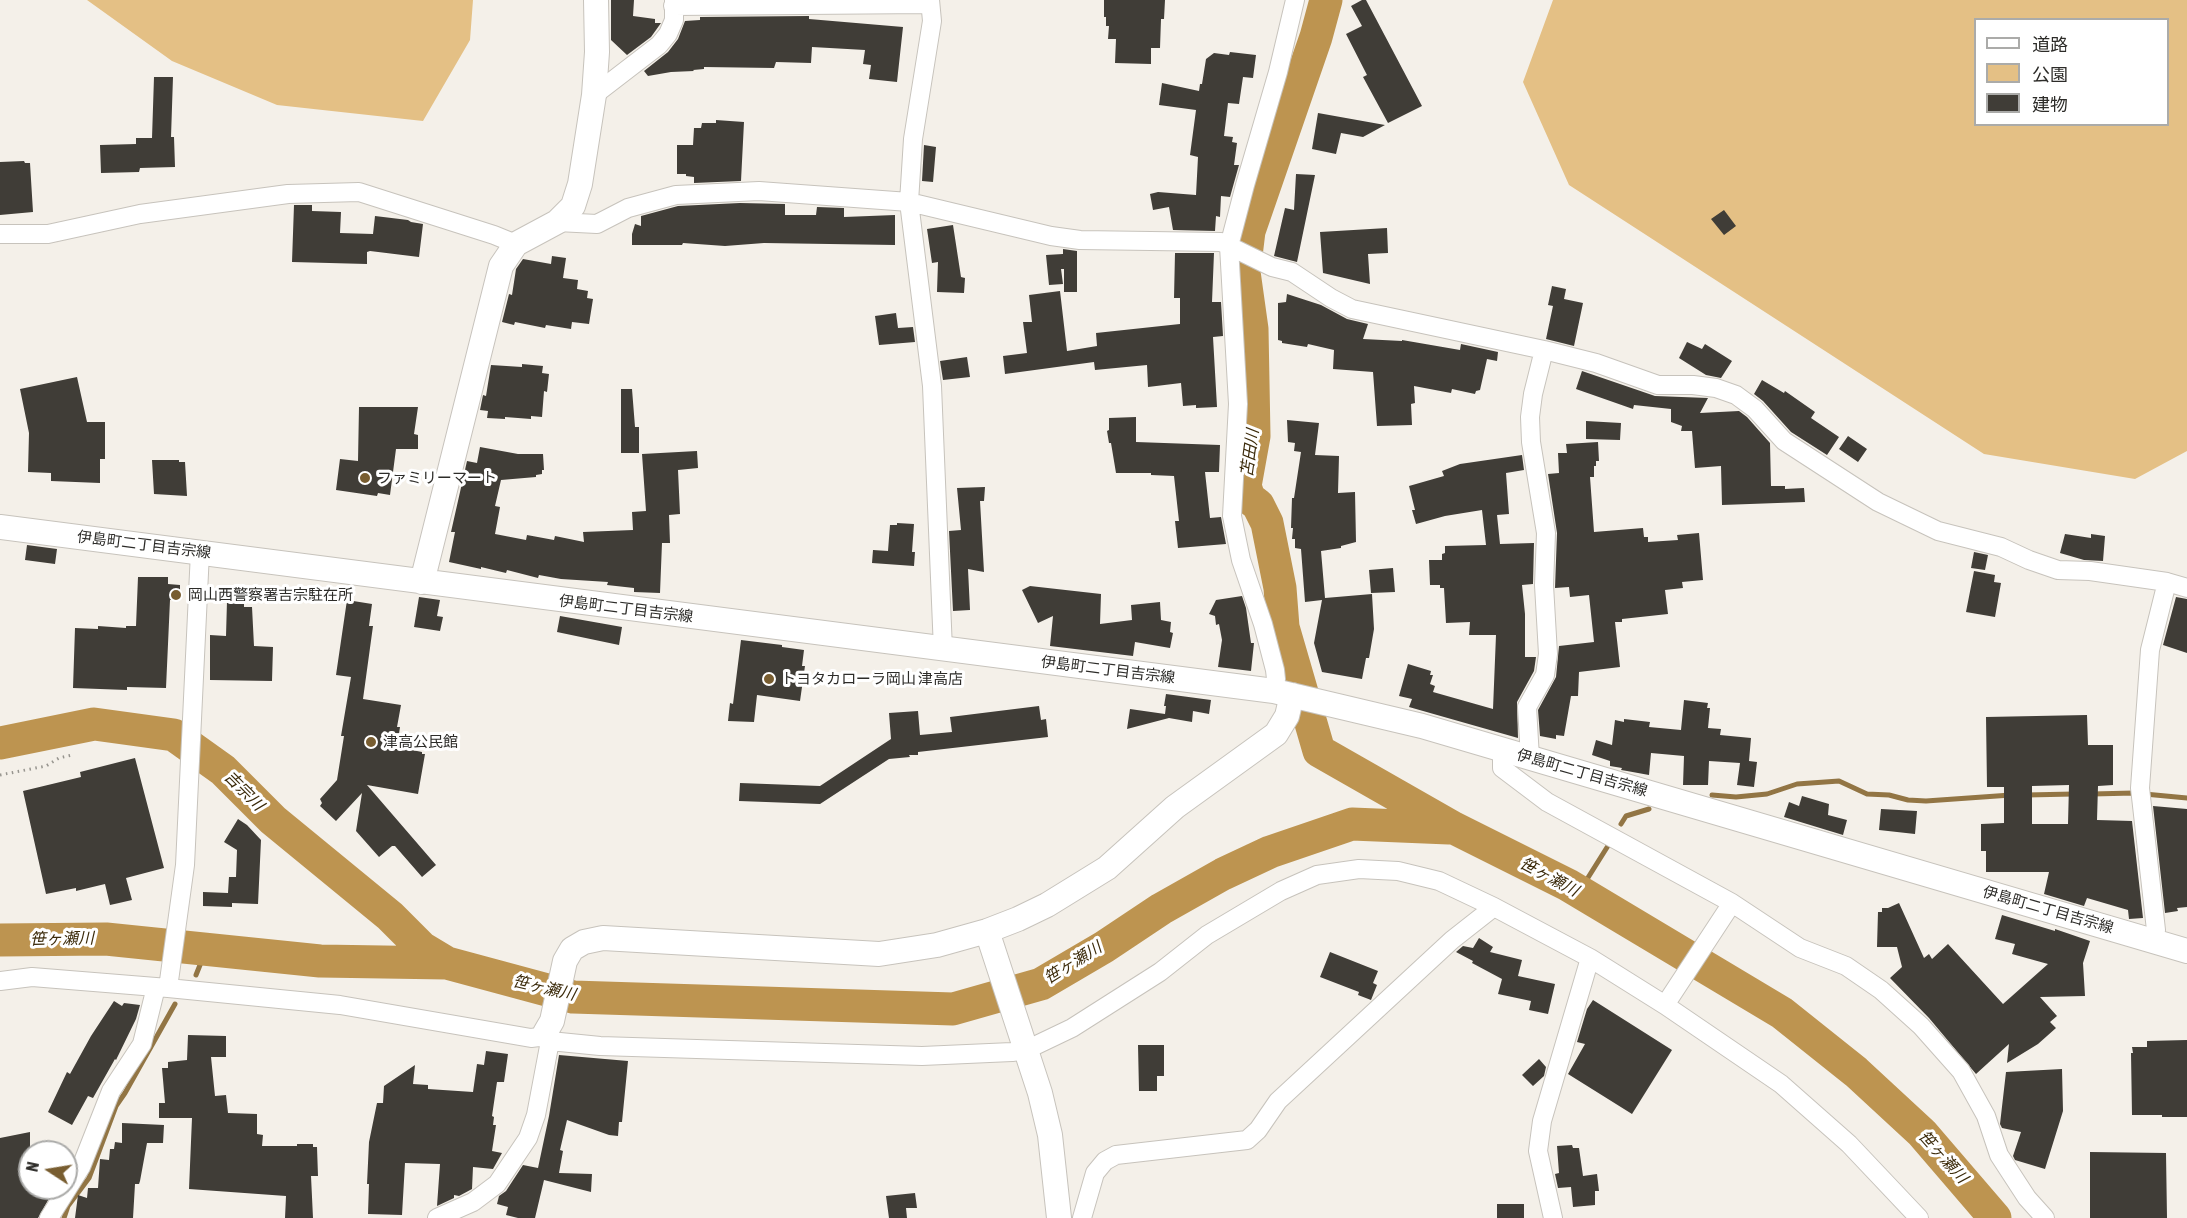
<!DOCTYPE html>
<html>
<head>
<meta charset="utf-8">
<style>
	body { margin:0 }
	#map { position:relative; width:2187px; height:1218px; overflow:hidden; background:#f4f0e9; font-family:"Asap Condensed","Noto Sans JP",sans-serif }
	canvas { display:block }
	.legend { position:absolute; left:1974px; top:18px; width:195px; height:108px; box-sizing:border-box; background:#fff; border:2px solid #ababa9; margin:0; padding:8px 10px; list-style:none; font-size:18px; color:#2d2c29 }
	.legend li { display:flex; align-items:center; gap:12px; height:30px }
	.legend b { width:30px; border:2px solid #ababa9 }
	.north { position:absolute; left:18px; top:1140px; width:60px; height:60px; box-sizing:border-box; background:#fff; border:2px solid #ababa9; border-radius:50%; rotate:282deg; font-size:16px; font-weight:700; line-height:24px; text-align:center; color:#2d2c29 }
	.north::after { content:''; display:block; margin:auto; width:21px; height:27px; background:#785d30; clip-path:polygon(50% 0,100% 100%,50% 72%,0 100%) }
</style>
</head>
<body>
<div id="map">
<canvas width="2187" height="1218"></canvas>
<ul class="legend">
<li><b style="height:8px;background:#fff"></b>道路</li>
<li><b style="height:16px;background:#e4c085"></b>公園</li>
<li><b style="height:16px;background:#403d37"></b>建物</li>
</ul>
<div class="north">N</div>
</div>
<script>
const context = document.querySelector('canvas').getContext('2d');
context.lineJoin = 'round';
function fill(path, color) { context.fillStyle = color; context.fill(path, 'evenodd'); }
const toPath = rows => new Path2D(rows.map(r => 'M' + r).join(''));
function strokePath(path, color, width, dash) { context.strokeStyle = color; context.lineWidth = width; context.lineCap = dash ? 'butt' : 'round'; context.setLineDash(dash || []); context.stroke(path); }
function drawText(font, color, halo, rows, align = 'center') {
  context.font = font + ' "Asap Condensed","Noto Sans JP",sans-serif'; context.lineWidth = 6; context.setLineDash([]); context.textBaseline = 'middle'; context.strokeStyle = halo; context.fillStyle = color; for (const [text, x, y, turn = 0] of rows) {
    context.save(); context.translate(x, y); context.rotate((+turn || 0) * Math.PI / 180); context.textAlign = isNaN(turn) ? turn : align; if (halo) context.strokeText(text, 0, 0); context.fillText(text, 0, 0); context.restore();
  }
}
fill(toPath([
	[87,0,473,0,470,40,423,121,277,105,172,61],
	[1553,0,2187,0,2187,451,2135,479,1984,454,1569,185,1523,82],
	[1976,20,2168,20,2168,124,1976,124]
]), '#e4c085');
strokePath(toPath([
	[2092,794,2134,793,2187,798],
	[1712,795,1736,797,1767,794,1797,784,1839,781,1867,794,1889,795,1908,800,1926,801,2011,795],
	[2026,795,2074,794],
	[1621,824,1626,816,1649,809],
	[1579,892,1611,841],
	[196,975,206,950],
	[64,1218,68,1206,89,1178,116,1106,125,1093,175,1004]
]), '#927544', 5);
strokePath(toPath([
	[1326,0,1316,37,1249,231,1244,272,1252,329,1254,436,1245,486,1249,498,1258,505,1267,523,1280,588,1283,627,1319,751,1454,828,1568,885,1782,1013,1856,1072,1922,1133,1995,1218],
	[0,743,94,724,174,735,223,770,273,820,390,916,422,948,447,963],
	[0,940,106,939,320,961,447,963,573,997,953,1009,1041,984,1104,947,1161,909,1223,874,1270,852,1352,824,1449,828]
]), '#bd9450', 33);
fill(toPath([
	[611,0,634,0,633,16,655,19,655,23,661,23,651,37,627,55,611,40],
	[1104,0,1165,0,1164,19,1161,19,1160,48,1151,48,1151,64,1115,63,1116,39,1108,39,1109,26,1106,26,1106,17,1104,17],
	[1362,0,1366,0,1422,106,1388,123,1363,77,1367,75,1346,34,1362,26,1351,6],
	[809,16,809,19,903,27,897,82,869,79,871,65,863,64,865,50,812,47,811,63,776,62,774,68,704,67,704,69,693,70,694,71,671,72,648,76,644,71,668,52,678,39,685,21,700,20,700,17],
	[1230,52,1256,55,1253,78,1243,77,1239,104,1228,103,1224,136,1233,137,1232,142,1237,143,1234,165,1239,165,1230,197,1221,196,1220,217,1216,216,1215,231,1173,230,1169,207,1153,210,1150,194,1158,192,1196,195,1198,157,1190,155,1196,110,1159,105,1162,83,1199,91,1200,84,1202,84,1206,59,1214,53,1229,55],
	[154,77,173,77,171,137,174,137,175,167,140,168,139,172,101,173,100,145,136,144,136,138,152,138],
	[1318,113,1385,125,1363,137,1341,133,1336,154,1312,149],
	[716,120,744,122,741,181,694,183,694,177,686,176,686,174,677,174,677,145,693,145,694,128,701,128,702,123,716,123],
	[924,145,936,147,933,182,922,181],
	[24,161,25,163,30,163,33,212,0,215,0,162],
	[1296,174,1315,175,1297,262,1274,256,1285,208,1294,210],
	[740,203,785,204,785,215,816,215,817,207,844,208,844,217,895,215,895,245,764,243,725,246,683,243,682,245,632,245,632,234,635,224,641,226,641,216,678,206],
	[294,205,312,205,312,211,341,212,340,233,373,234,375,216,408,220,411,222,423,224,419,257,370,251,367,252,367,264,292,262],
	[1724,210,1736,226,1724,235,1711,219],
	[953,225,961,277,965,278,964,293,937,292,938,262,932,263,927,229],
	[1387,228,1388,253,1368,254,1370,284,1323,273,1320,232],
	[1063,249,1077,251,1077,292,1064,292,1064,269,1061,269,1063,284,1049,285,1046,255,1063,254],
	[1175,253,1214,253,1212,302,1221,302,1223,336,1213,337,1217,407,1196,408,1196,405,1183,406,1181,383,1148,387,1147,365,1095,370,1094,362,1005,374,1003,356,1027,353,1023,322,1032,322,1029,295,1060,291,1067,351,1097,346,1096,333,1180,324,1180,298,1174,298],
	[552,256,566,258,563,278,578,280,577,289,588,291,587,298,593,299,589,324,572,322,571,329,546,325,545,328,515,322,514,325,502,322,509,294,512,295,516,269,523,259,551,264],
	[1552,286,1566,289,1564,299,1583,303,1574,346,1546,339,1553,306,1548,305],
	[1287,294,1321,305,1347,319,1368,324,1363,339,1402,341,1402,340,1460,350,1461,344,1498,352,1497,361,1487,359,1480,390,1476,391,1475,394,1452,389,1451,393,1414,386,1415,403,1411,404,1412,425,1377,426,1373,372,1333,369,1334,350,1308,344,1307,347,1282,343,1282,341,1278,340,1278,303,1286,302],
	[896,313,898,328,913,327,915,342,879,345,875,316],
	[1687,342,1702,349,1705,344,1732,361,1721,378,1706,375,1679,358],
	[967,357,970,377,943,380,940,361],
	[522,364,543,366,542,373,549,374,547,392,544,391,542,417,531,416,531,419,505,417,505,419,487,418,488,411,480,410,483,395,486,396,491,365,522,367],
	[1582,371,1655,396,1708,398,1700,413,1739,411,1747,417,1770,443,1771,486,1785,486,1785,489,1804,488,1805,502,1722,505,1721,466,1695,468,1692,431,1681,431,1682,426,1671,422,1671,409,1634,405,1633,409,1576,389],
	[77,377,87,422,105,422,105,459,100,459,100,483,51,481,51,473,28,472,29,433,20,389],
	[1762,380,1784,393,1785,391,1815,412,1811,418,1839,437,1827,455,1791,432,1763,401,1754,394],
	[621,389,632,389,635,427,639,427,639,453,621,453],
	[359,407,418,407,414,434,418,435,418,449,396,449,390,495,378,493,377,496,336,490,340,459,358,461],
	[1136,417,1136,442,1220,445,1219,472,1205,472,1210,518,1221,517,1226,544,1178,548,1175,521,1179,521,1174,476,1151,475,1151,473,1116,473,1111,443,1109,443,1107,431,1109,430,1109,418],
	[1287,420,1319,423,1315,455,1339,456,1338,493,1355,492,1356,542,1341,546,1341,548,1321,551,1325,598,1372,594,1374,629,1369,658,1366,658,1362,679,1322,672,1314,643,1322,600,1305,602,1301,549,1295,548,1295,539,1292,539,1293,528,1291,528,1292,498,1294,498,1301,452,1294,451,1295,443,1288,442],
	[1586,421,1621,423,1620,440,1586,439],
	[1848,436,1867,449,1858,462,1839,449],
	[1598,442,1599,461,1596,461,1596,466,1594,466,1594,477,1590,477,1594,532,1643,528,1644,537,1648,537,1648,542,1678,540,1677,535,1699,533,1703,580,1682,582,1683,588,1665,590,1668,614,1622,619,1622,622,1615,622,1620,667,1579,672,1578,696,1571,696,1564,736,1556,735,1556,739,1540,736,1538,710,1556,677,1559,646,1594,642,1589,595,1570,597,1569,587,1555,588,1557,533,1548,474,1559,473,1558,453,1567,453,1566,444],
	[480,447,518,454,543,454,544,470,542,470,542,474,536,475,536,477,501,480,495,506,500,507,495,534,526,540,527,535,554,540,555,536,584,542,583,532,633,530,632,512,646,511,642,454,697,451,698,468,678,470,680,514,669,515,670,543,662,543,660,593,634,592,634,588,607,585,608,582,561,579,539,575,538,578,507,570,506,573,481,567,481,569,449,562,455,532,451,532,467,461,477,463],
	[1522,455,1524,470,1506,473,1509,514,1497,515,1500,544,1534,543,1533,584,1522,585,1525,614,1525,657,1536,657,1534,671,1517,702,1518,738,1409,707,1412,699,1399,696,1408,664,1431,671,1430,675,1433,675,1430,684,1435,686,1433,692,1493,709,1496,635,1469,635,1470,622,1446,623,1444,588,1440,588,1440,585,1430,585,1429,560,1442,560,1442,554,1445,553,1445,546,1486,545,1482,510,1445,516,1416,524,1412,510,1415,510,1409,486,1444,476,1442,471,1460,464],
	[152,460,179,460,179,462,185,462,187,496,154,494],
	[985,487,984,501,980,501,984,572,968,569,970,610,953,611,949,531,961,530,957,488],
	[897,523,914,524,912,552,915,552,914,566,872,563,873,550,888,551,890,525,897,525],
	[2065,534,2091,538,2091,534,2105,536,2103,561,2084,560,2060,553],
	[27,545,57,549,55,564,25,560],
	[1974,552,1988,555,1985,570,1971,568],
	[1393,568,1395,592,1371,593,1369,570],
	[1974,571,1995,575,1994,582,2001,583,1995,617,1966,612],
	[138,577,168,577,168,584,180,585,180,600,170,600,166,688,127,687,127,690,73,688,75,628,98,629,98,626,126,628,126,626,136,626],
	[1030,586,1101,594,1100,624,1132,620,1131,605,1160,602,1161,620,1171,622,1170,632,1173,633,1170,648,1135,642,1133,656,1050,646,1053,616,1038,623,1022,590],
	[1242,596,1246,608,1251,643,1254,643,1251,671,1218,667,1222,640,1219,624,1216,625,1215,616,1209,614,1216,600],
	[419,597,440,600,437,616,443,617,440,631,414,627],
	[2176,597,2187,599,2187,653,2163,645],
	[347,600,372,604,369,626,373,626,363,699,401,705,397,727,400,727,397,747,422,752,422,754,425,754,418,794,367,785,436,865,422,877,395,846,392,846,379,857,356,831,362,793,336,821,320,806,322,803,320,799,337,780,344,736,341,736,351,677,336,675],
	[227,601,244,602,244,607,252,607,254,646,273,647,272,681,210,680,210,635,226,636],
	[560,616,622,627,619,645,557,632],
	[741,640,782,645,782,647,804,650,802,666,805,666,800,701,757,695,754,722,728,721,730,703,733,704],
	[1166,694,1211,700,1209,714,1193,711,1192,722,1169,718,1127,729,1130,709,1165,714,1166,706,1164,706],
	[1684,700,1708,703,1707,708,1710,708,1708,728,1721,729,1720,735,1751,738,1749,761,1757,762,1754,787,1737,785,1740,763,1709,761,1708,785,1683,785,1684,756,1651,753,1649,775,1627,771,1621,770,1622,768,1610,766,1610,761,1592,755,1596,740,1612,745,1615,720,1624,722,1624,719,1650,722,1649,727,1681,730],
	[1039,706,1041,720,1046,719,1048,737,918,752,918,755,909,755,910,757,889,759,820,804,739,801,740,783,820,786,891,739,889,713,918,711,920,735,952,732,950,717],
	[2087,715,2088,745,2113,745,2113,785,2098,786,2097,820,2132,821,2143,918,2129,919,2128,910,2087,898,2084,906,2044,894,2049,872,1986,872,1986,851,1981,851,1981,824,2004,823,2004,787,1987,787,1986,717],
	[2069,785,2068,824,2032,824,2032,786],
	[135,758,164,868,126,878,132,900,119,903,110,905,105,884,76,891,76,888,46,894,23,791,81,777,80,772],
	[1802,796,1829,804,1828,815,1847,820,1843,835,1784,817,1789,802,1799,806],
	[2153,806,2187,809,2187,907,2177,908,2178,911,2165,913],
	[1881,809,1917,811,1915,834,1879,830],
	[238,819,247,825,261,840,258,904,232,903,232,907,203,906,203,892,228,893,229,877,236,877,237,850,224,842],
	[1899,903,1924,958,1929,954,1932,959,1948,944,2003,1004,2048,964,2012,954,2015,944,1995,939,2002,915,2055,931,2055,929,2090,941,2083,963,2085,996,2040,997,2057,1016,2050,1022,2056,1028,2038,1044,2007,1063,2009,1044,1976,1074,1929,1018,1890,978,1902,967,1897,947,1877,947,1878,912,1882,912,1882,908,1888,908],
	[1479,938,1493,947,1490,952,1522,960,1518,976,1555,984,1548,1014,1529,1010,1531,1001,1498,994,1502,979,1472,963,1473,961,1456,952,1463,946,1473,948],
	[1330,952,1378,971,1373,983,1377,985,1371,1000,1358,995,1359,992,1320,977],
	[1593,1000,1672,1050,1632,1114,1568,1074,1585,1044,1577,1042,1587,1009],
	[114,1001,122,1006,124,1003,140,1005,136,1019,116,1060,115,1059,93,1098,88,1096,72,1125,48,1112,67,1072,70,1074,91,1036],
	[188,1035,226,1036,226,1057,211,1057,215,1096,226,1095,228,1113,257,1114,257,1134,263,1135,262,1146,297,1146,297,1144,313,1144,313,1147,317,1147,318,1176,311,1176,313,1218,285,1218,286,1196,189,1189,192,1118,159,1118,159,1103,165,1103,162,1068,168,1068,168,1062,187,1060],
	[2187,1040,2187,1117,2162,1117,2162,1115,2132,1115,2131,1053,2133,1053,2132,1047,2147,1047,2147,1041],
	[1138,1045,1164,1045,1164,1076,1157,1076,1157,1091,1139,1091],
	[486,1051,508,1054,504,1082,497,1082,492,1116,494,1117,493,1125,496,1125,492,1151,502,1153,493,1169,473,1167,472,1189,459,1196,454,1195,454,1198,437,1206,440,1164,405,1163,402,1215,368,1214,369,1184,367,1184,369,1142,377,1103,383,1103,384,1086,415,1065,413,1084,428,1085,428,1089,473,1092,477,1064,484,1065],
	[559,1055,628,1061,622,1122,619,1122,618,1136,609,1135,567,1120,560,1150,563,1151,559,1173,592,1174,591,1192,544,1180,535,1218,518,1218,506,1215,508,1207,497,1204,499,1196,506,1191,523,1165,538,1168,549,1116],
	[1539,1059,1546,1067,1544,1076,1533,1086,1522,1075],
	[2062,1069,2063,1111,2045,1169,2015,1160,2013,1156,2021,1132,2002,1128,2000,1124,2006,1072],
	[122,1123,164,1125,163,1143,147,1143,140,1181,139,1184,135,1184,133,1218,75,1218,78,1195,87,1198,88,1188,98,1188,100,1159,109,1160,110,1149,114,1149,115,1142,122,1143],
	[30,1132,30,1188,55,1188,38,1218,0,1218,0,1138],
	[1572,1145,1573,1148,1579,1148,1583,1176,1597,1174,1599,1191,1595,1191,1595,1205,1573,1207,1571,1187,1558,1188,1555,1174,1559,1173,1557,1146],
	[2090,1152,2166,1153,2167,1218,2090,1218],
	[915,1193,917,1208,906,1208,907,1218,889,1218,886,1196],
	[1497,1204,1524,1204,1524,1218,1497,1218]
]), '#403d37');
const minor = toPath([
	[930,0,932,21,913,139,909,202,932,386,943,650],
	[673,6,930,4],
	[594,95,659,45,668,34,674,20,674,0],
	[557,222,597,224,628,208,676,195,759,191,909,202,1051,236,1080,240,1221,242,1272,267,1292,272,1331,298,1352,309,1544,350,1596,363,1658,385,1693,385,1716,388,1736,395,1755,409,1784,441,1878,502,1938,531,2001,547,2029,560,2058,570,2090,571,2167,582,2187,588],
	[0,234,48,234,140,214,288,194,359,192,494,235,516,244],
	[1274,691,1276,679,1275,670,1263,624,1241,560,1232,516,1238,404,1229,246,1245,185,1278,72,1295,0],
	[1502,750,1502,768,1547,802,1732,903,1800,948,1846,966,1881,990,1921,1026,1961,1071,1986,1116,1999,1155,2027,1198,2045,1218],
	[1530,758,1527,707,1545,675,1548,654,1544,585,1546,533,1531,442,1530,417,1533,394,1544,350],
	[2154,941,2156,930,2140,788,2150,650,2167,582],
	[0,981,32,977,168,988,340,1005,531,1038,539,1037,545,1033,550,1041,600,1046,922,1056,1012,1052,1026,1050,1072,1028,1160,972,1207,935,1281,891,1317,875,1359,869,1398,871,1439,881,1494,907,1590,958,1665,1005,1781,1084,1849,1144,1919,1218],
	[168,988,185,865,200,552],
	[1665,1005,1732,903],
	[49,1218,81,1167,111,1091,142,1044,156,987],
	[437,1218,473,1202,497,1184,528,1138,536,1115,550,1041],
	[1082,1218,1095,1173,1105,1161,1116,1155,1247,1140,1258,1130,1278,1101,1452,940,1494,907],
	[1553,1218,1538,1151,1542,1121,1590,958]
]);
const tertiary = toPath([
	[0,527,1274,691,1422,726,2187,951],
	[422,582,501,266,516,244,557,222,573,206,580,184,594,95,597,52,596,0],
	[987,931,1040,1093,1050,1135,1059,1218],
	[545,1033,552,1021,565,961,572,949,584,942,603,938,879,954,937,945,987,931,1018,919,1047,905,1107,868,1175,807,1276,734,1287,716,1292,695]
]);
strokePath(minor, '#c7c3bc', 20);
strokePath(tertiary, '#c7c3bc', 26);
strokePath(toPath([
	[0,775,46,766,59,758,72,755]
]), '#97958f', 3, [1.5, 4.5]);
strokePath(minor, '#fff', 18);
strokePath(tertiary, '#fff', 24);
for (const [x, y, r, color] of [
	[365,478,6,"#785d30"],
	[176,595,6,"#785d30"],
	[769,679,6,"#785d30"],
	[371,742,6,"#785d30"]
]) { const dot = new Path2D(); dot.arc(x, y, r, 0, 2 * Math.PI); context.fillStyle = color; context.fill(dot); strokePath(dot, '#fff', 2); }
drawText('15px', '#2d2c29', '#fff', [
	["ファミリーマート",377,478],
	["岡山西警察署吉宗駐在所",188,595],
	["トヨタカローラ岡山 津高店",781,679],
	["津高公民館",383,742]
], 'left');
drawText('15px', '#2d2c29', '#fff', [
	["伊島町二丁目吉宗線",144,545,7],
	["伊島町二丁目吉宗線",626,609,7],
	["伊島町二丁目吉宗線",1108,670,7],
	["伊島町二丁目吉宗線",1582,773,16],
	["伊島町二丁目吉宗線",2048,910,16]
]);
drawText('italic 16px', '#3b2a0a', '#fff', [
	["苫田川",1250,453,-82],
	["吉宗川",244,791,45],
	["笹ヶ瀬川",1549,877,28],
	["笹ヶ瀬川",62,939,-1],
	["笹ヶ瀬川",1073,963,-32],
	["笹ヶ瀬川",544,988,13],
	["笹ヶ瀬川",1943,1157,48]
]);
</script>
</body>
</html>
